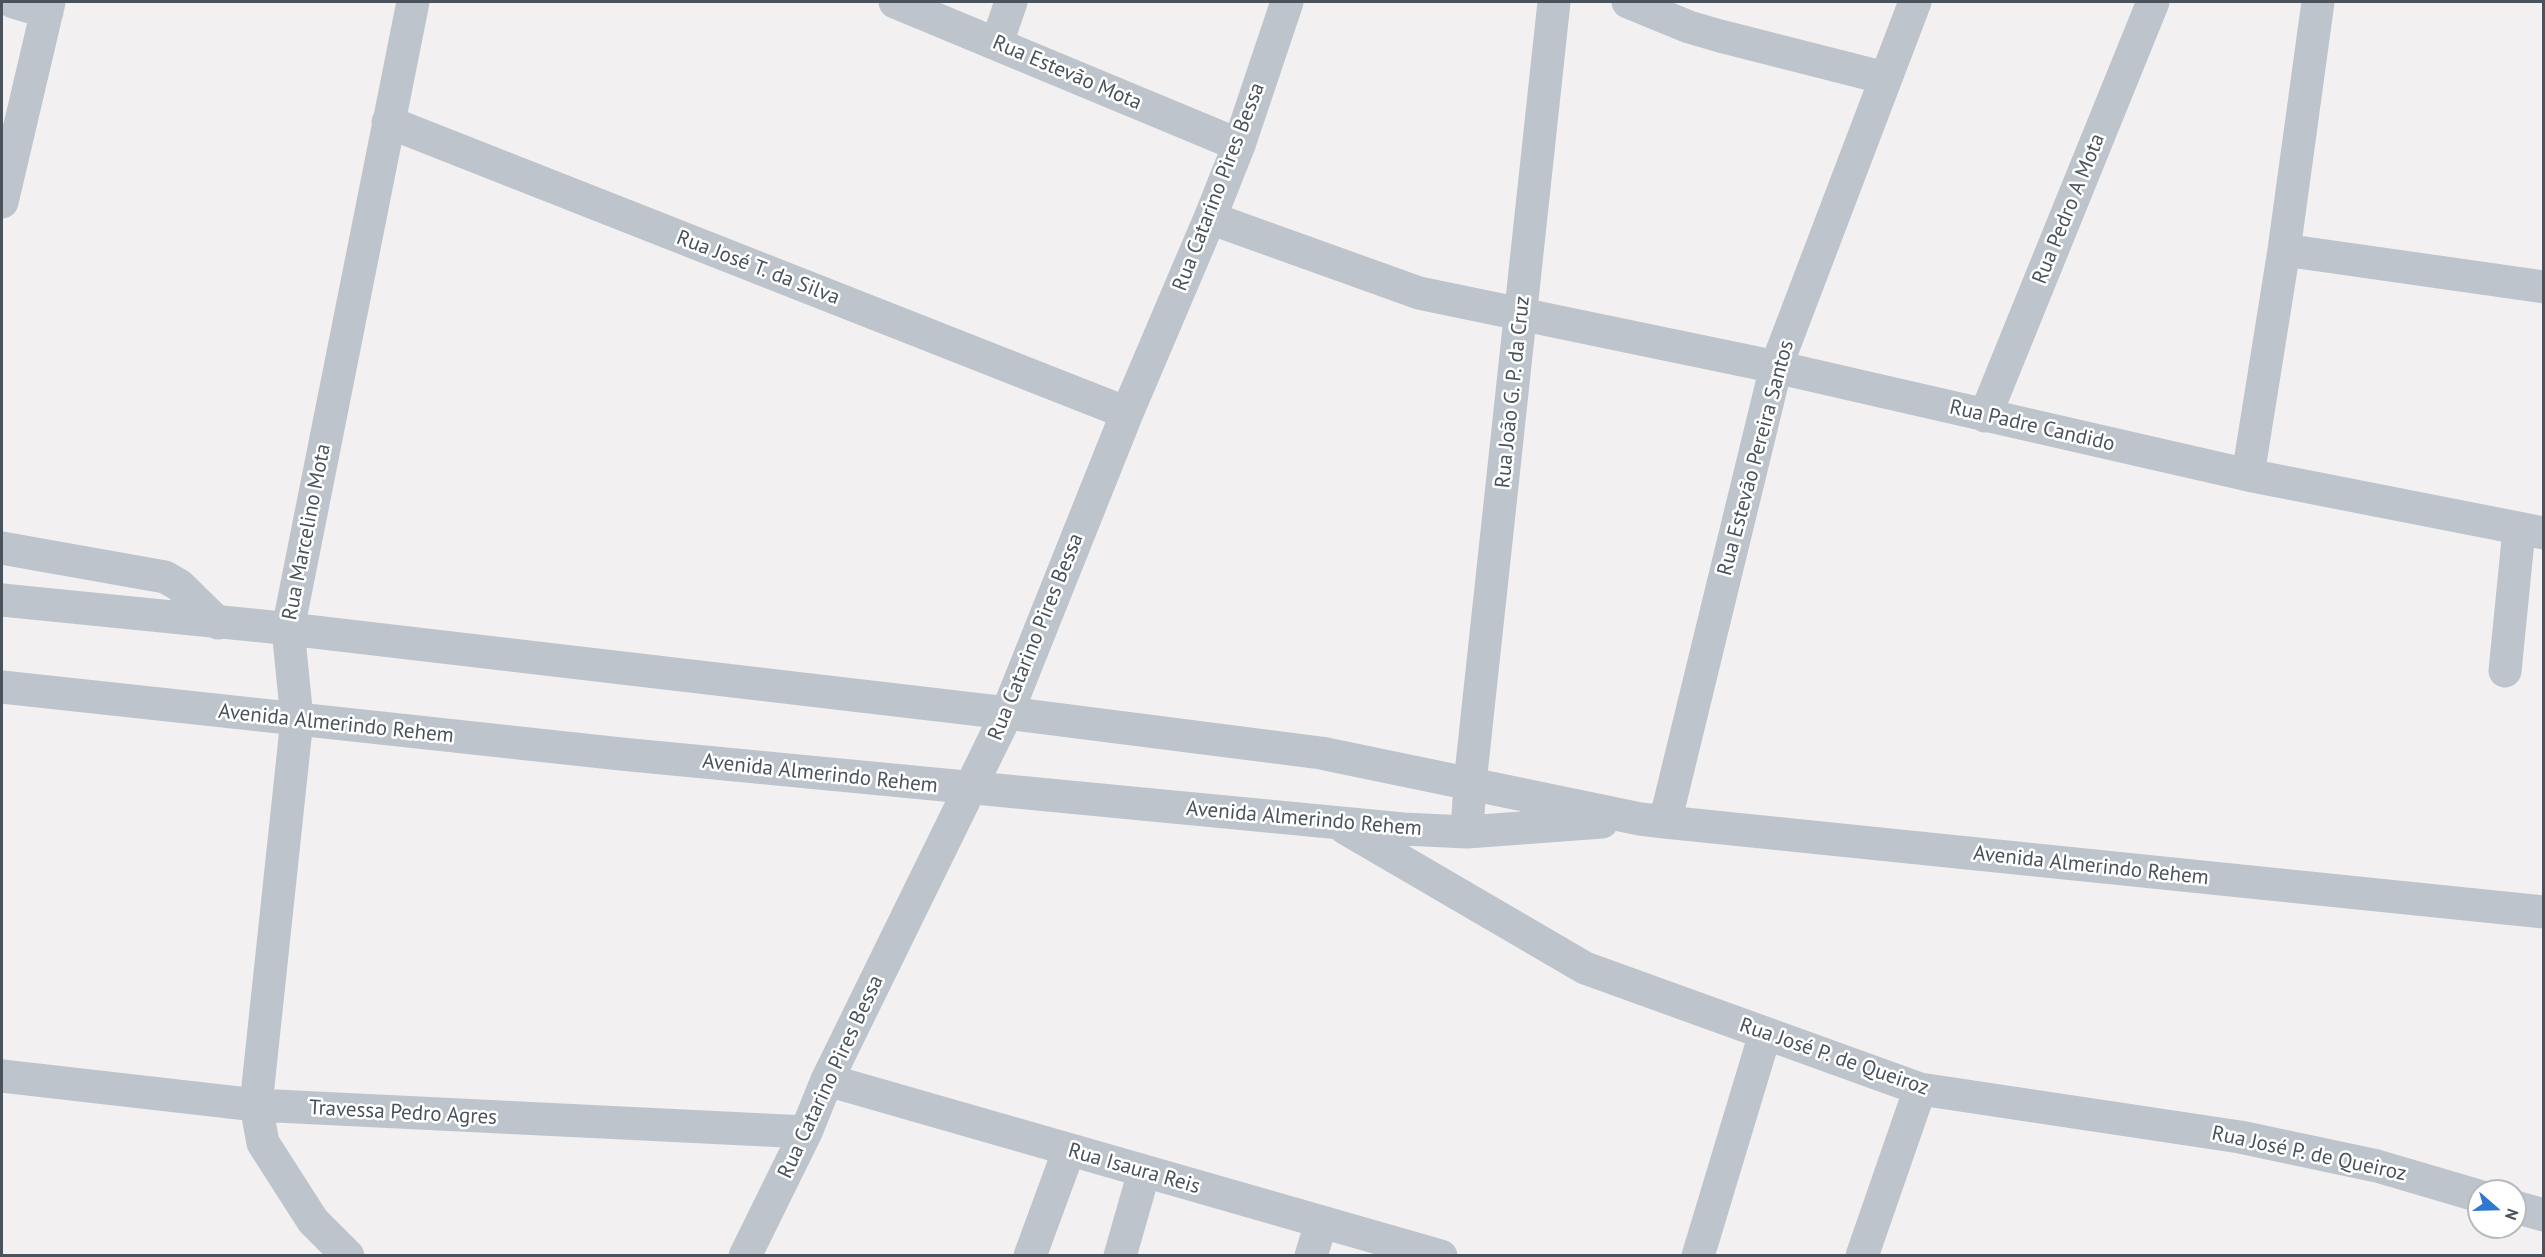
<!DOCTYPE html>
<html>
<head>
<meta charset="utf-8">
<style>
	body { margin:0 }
	#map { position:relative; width:2545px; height:1257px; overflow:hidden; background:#f2f0f0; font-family:"PT Sans",sans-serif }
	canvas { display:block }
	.frame { position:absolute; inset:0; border:3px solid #4a535b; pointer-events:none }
	.north { position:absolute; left:2467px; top:1179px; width:60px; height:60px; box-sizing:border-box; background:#fff; border:2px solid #b7babd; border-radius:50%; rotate:110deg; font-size:16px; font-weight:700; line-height:24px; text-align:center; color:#4a535b }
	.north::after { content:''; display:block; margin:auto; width:21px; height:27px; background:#2f78cd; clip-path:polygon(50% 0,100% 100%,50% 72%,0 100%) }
</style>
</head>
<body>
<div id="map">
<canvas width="2545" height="1257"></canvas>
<div class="frame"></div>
<div class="north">N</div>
</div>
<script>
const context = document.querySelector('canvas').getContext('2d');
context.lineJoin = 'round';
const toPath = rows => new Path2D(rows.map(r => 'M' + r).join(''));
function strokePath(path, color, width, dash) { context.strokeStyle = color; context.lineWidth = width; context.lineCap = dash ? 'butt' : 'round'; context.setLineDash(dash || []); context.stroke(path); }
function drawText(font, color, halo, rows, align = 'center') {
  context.font = font + ' "PT Sans",sans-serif'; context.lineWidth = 5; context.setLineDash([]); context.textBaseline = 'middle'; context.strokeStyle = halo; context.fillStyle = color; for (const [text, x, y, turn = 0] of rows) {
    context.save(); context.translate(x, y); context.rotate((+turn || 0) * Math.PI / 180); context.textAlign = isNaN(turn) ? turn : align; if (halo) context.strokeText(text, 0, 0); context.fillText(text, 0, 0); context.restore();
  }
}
strokePath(toPath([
	[13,2,47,12],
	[895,2,1239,145],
	[1628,2,1689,27,1720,36,1885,78],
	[997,43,1011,2],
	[388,122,1127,413],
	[2,202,49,2],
	[1210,218,1419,293,1776,367,2248,475,2544,533],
	[2284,250,2544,287],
	[1985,416,2153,2],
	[2248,475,2284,250,2318,2],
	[2,548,165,577,179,585,218,623],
	[2,600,272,627,1007,713,1321,753,1640,819,1665,822,2544,912],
	[2505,671,2519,530],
	[2,687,621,754,1403,829,1467,832,1602,822],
	[1665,822,1776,367,1915,2],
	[1345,828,1585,968,1920,1089,2240,1137,2377,1166,2479,1196],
	[1467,832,1470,783,1554,2],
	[2,1076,256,1105,806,1132],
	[827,1080,1441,1256],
	[2515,1207,2544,1215],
	[348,1256,313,1221,263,1143,256,1105,297,719,288,629,413,2],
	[745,1256,806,1132,827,1080,1007,713,1127,413,1210,218,1239,145,1287,2],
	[1030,1256,1069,1150],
	[1120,1256,1144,1172],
	[1311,1256,1321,1223],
	[1698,1256,1765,1034],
	[1862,1256,1920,1089]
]), '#bdc4cb', 33);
drawText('21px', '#4a535b', '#fff', [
	["Rua Estevão Mota",1067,73,23],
	["Rua Catarino Pires Bessa",1219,187,-69],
	["Rua Pedro A Mota",2069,209,-68],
	["Rua José T. da Silva",758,268,21],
	["Rua João G. P. da Cruz",1513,392,-84],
	["Rua Padre Candido",2032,426,13],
	["Rua Estevão Pereira Santos",1756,458,-75],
	["Rua Marcelino Mota",307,532,-79],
	["Rua Catarino Pires Bessa",1036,637,-68],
	["Avenida Almerindo Rehem",336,724,6],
	["Avenida Almerindo Rehem",820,774,6],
	["Avenida Almerindo Rehem",1304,819,5],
	["Avenida Almerindo Rehem",2091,866,6],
	["Rua José P. de Queiroz",1834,1057,19],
	["Rua Catarino Pires Bessa",831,1077,-65],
	["Travessa Pedro Agres",403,1113,3],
	["Rua José P. de Queiroz",2309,1154,12],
	["Rua Isaura Reis",1134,1169,16]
]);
</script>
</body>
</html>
